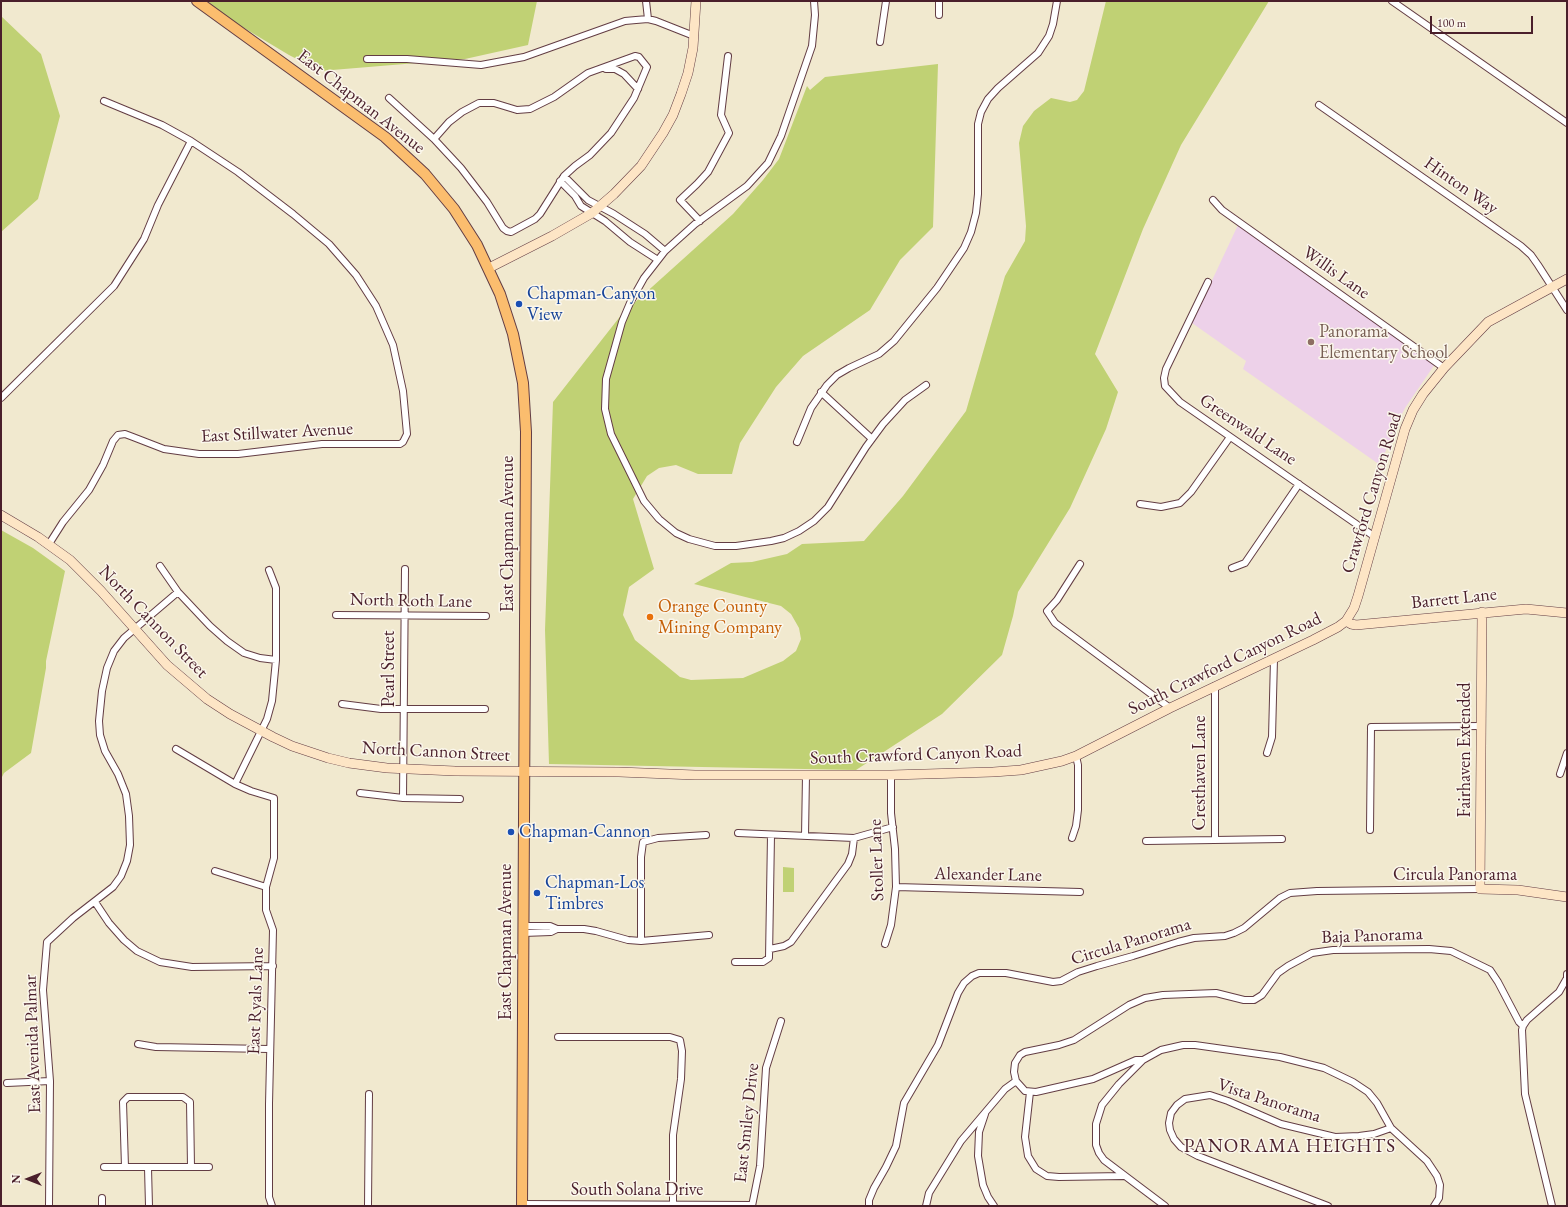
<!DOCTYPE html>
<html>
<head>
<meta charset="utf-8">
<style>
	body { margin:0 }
	#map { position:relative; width:1568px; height:1207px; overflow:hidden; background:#f1e9cf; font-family:"EB Garamond",serif }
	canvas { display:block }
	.frame { position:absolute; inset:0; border:2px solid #4a1f2b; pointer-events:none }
	.north { position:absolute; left:8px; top:1159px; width:40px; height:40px; -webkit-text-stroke:3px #fbf7ec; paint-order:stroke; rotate:270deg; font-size:11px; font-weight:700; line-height:16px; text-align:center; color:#4a1f2b }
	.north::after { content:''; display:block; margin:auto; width:14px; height:18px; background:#4a1f2b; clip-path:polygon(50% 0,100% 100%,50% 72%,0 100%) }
	.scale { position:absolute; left:1430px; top:16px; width:103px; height:18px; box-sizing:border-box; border:2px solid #4a1f2b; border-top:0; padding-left:5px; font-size:12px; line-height:14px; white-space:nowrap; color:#4a1f2b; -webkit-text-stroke:3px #fbf7ec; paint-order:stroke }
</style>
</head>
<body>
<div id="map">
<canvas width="1568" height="1207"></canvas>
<div class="frame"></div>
<div class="north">N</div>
<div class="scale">100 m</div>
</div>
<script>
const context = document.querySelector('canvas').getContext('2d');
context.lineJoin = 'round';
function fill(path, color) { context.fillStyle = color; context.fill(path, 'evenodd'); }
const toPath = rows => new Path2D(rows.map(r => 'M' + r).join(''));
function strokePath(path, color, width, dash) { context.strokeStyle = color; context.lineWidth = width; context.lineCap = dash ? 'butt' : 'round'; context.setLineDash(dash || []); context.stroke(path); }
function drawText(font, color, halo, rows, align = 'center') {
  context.font = font + ' "EB Garamond",serif'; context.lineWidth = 3; context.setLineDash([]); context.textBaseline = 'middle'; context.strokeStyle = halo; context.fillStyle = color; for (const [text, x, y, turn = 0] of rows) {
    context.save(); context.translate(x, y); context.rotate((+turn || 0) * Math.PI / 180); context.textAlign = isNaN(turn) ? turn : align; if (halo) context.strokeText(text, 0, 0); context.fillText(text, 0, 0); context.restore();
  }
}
fill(toPath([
	[1238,225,1435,364,1405,408,1395,428,1380,465,1243,369,1246,361,1192,323]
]), '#edd1e9');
fill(toPath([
	[199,1,537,1,528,45,465,59,320,71,289,55],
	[1106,1,1269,1,1181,145,1143,229,1095,354,1118,392,1106,429,1070,508,1018,592,1013,616,1002,655,942,714,856,770,549,764,545,630,553,402,622,314,733,214,763,180,779,159,807,86,810,90,825,77,938,64,933,227,900,260,870,310,803,356,776,387,740,443,732,474,698,474,676,465,659,468,647,476,633,499,654,569,629,587,623,615,635,640,680,677,691,680,743,678,783,661,796,651,801,639,799,628,791,614,781,606,694,584,731,563,752,562,787,554,802,544,864,541,903,496,966,411,1005,276,1025,241,1026,226,1019,143,1023,126,1034,111,1051,98,1070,102,1077,100,1084,91],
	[1,16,41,54,60,116,38,199,1,232],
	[1,530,33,548,65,571,46,661,46,668,31,753,4,773,1,779],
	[783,867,794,868,794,892,783,892]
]), '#c0d174');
const street = toPath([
	[646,1,648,19],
	[814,1,815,15,812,46,781,136,768,163,747,186,695,224,665,251,644,278,630,303,622,322,606,379,605,409,611,434,644,501,659,519,676,533,689,539,715,546,736,546,771,541,784,538,799,531,814,521,828,507,866,447,883,424,905,400,926,385],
	[1392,1,1567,123],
	[939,15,939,1],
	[880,42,886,1],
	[367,59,407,59,481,65,524,57,625,21,636,20,648,19,656,21,694,36],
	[606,69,615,69,624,74,638,89],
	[389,98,434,139,461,168,487,202,503,228,507,231,511,232,535,219,540,214,564,176,575,166,590,155,611,133,634,98,647,67,639,57,635,56,588,73,554,97,530,109,517,110,494,103,479,103,462,112,449,122,434,139],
	[1319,105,1521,246,1531,255,1538,265,1567,310],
	[564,176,588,200,614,214,645,234,665,251],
	[560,181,575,196,581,206,605,221,630,242,658,260],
	[1213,200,1222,210,1444,368],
	[700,221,680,200,697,184,708,172,729,133,721,115,728,56],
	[1208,282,1166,369,1164,378,1165,386,1180,402,1375,537],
	[821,392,871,438],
	[1,398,114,286,144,239,158,205,191,141],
	[797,442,811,408,827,385,837,375,849,368,879,354,894,341,937,288,964,248,971,232,976,213,978,194,978,124,981,112,988,99,998,88,1038,53,1049,36,1053,24,1057,1],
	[1140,504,1161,507,1180,503,1191,492,1230,437],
	[49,544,63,522,89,490,103,465,113,441,118,435,125,434,133,437,164,449,199,454,238,454,322,444,400,444,403,442,407,434,403,391,393,345,376,306,356,275,329,244,293,214,238,172,191,141,162,125,104,101],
	[1080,564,1057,600,1047,611,1055,623,1170,708],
	[160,566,178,592,210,626,227,641,244,653,260,658,276,660],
	[1232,568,1245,563,1299,484],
	[336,615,486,616],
	[1215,686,1215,839],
	[342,704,381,709,485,709],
	[176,749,235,784,251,791,274,798,274,858,266,887,266,910,273,930,269,1104,269,1197,272,1206],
	[1267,753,1272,737,1274,659],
	[1560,774,1567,753],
	[235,784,267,719,272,701,276,660,276,588,269,570],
	[360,793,403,798,460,799],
	[403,798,405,569],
	[1370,830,1371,727,1481,726],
	[738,833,854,838,893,827],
	[805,836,806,775],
	[1072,838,1076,826,1078,810,1078,765,1076,756],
	[1146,841,1282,839],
	[215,871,266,887],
	[896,887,1080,892],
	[95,902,109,923,124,940,137,951,160,962,192,967,273,966],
	[523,926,550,926,557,929],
	[523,933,551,932,557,929,584,929,596,931,628,940,641,941,709,935],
	[641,941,641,857,643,842,658,838,706,835],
	[885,944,891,925,896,887,895,849,891,813,891,775],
	[770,949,784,946,791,942,848,864,852,854,854,838],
	[735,962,763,962,769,958,771,835],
	[558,1037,670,1037,680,1040,682,1051,681,1079,673,1135,673,1205],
	[138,1044,156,1047,269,1049],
	[1143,1060,1119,1084,1102,1105,1096,1124,1096,1145,1099,1153,1104,1160,1165,1206],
	[1016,1081,1025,1091,1036,1092,1093,1079,1136,1060,1143,1060,1161,1050,1183,1045,1195,1045,1280,1057,1324,1068,1353,1082,1368,1092,1377,1103,1391,1128,1427,1161,1437,1176,1440,1185,1439,1198,1434,1206],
	[7,1083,50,1081],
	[1030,1092,1025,1137,1028,1156,1036,1169,1047,1176,1059,1177,1124,1176],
	[985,1114,979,1132,978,1156,983,1185,988,1197,994,1206],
	[104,1167,209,1167],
	[125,1167,123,1102,128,1097,183,1097,190,1102,191,1167],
	[148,1168,149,1206],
	[102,1198,102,1206],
	[522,1204,752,1205],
	[49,1206,50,1081,43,990,47,942,73,918,113,887,121,876,127,861,130,845,129,816,126,794,118,774,105,751,100,735,99,721,102,691,107,668,114,651,124,638,178,592],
	[368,1206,369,1094],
	[752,1206,760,1166,766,1068,781,1021],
	[869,1206,869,1200,874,1188,886,1167,896,1146,904,1103,938,1045,958,993,964,983,972,976,979,973,1006,973,1053,982,1061,981,1078,972,1097,966,1133,956,1178,942,1194,938,1225,936,1234,933,1244,928,1280,898,1290,893,1317,891,1480,889],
	[926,1206,929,1193,961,1141,1005,1089,1016,1081,1014,1072,1015,1063,1020,1055,1025,1052,1059,1045,1074,1040,1129,1005,1145,998,1163,995,1216,993,1244,1000,1254,1000,1262,995,1278,973,1288,966,1312,953,1333,950,1429,949,1451,951,1490,970,1498,982,1519,1022,1523,1026],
	[1328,1206,1198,1156,1181,1147,1174,1139,1170,1130,1169,1123,1171,1113,1177,1105,1185,1099,1210,1095,1228,1101,1281,1124,1335,1137,1359,1136,1374,1134,1391,1128],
	[1552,1206,1525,1094,1522,1030,1523,1026,1527,1020,1559,992,1567,978,1567,974]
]);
const secondary = toPath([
	[489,268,552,236,592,213,614,194,641,166,663,133,673,115,681,94,688,73,693,48,696,1],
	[1,515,38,537,70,560,101,591,167,665,207,699,230,714,273,737,292,746,328,758,349,763,387,768,455,771,619,772,695,775,891,775,993,772,1021,770,1062,761,1076,756,1170,708,1313,640,1338,627,1346,621,1354,608,1358,596,1405,429,1413,410,1423,394,1444,368,1488,322,1567,279],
	[1482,612,1480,889,1518,890,1567,897],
	[1346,621,1351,624,1356,625,1526,609,1567,613]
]);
const primary = toPath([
	[197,1,385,137,425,174,454,209,477,245,500,294,513,334,523,383,526,432,522,1206]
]);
strokePath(street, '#633d44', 8);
strokePath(secondary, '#633d44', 10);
strokePath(primary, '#633d44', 12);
strokePath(street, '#fff', 6);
strokePath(secondary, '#fde5c5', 9);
strokePath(primary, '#fbbd6e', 10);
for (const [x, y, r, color] of [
	[519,304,4,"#1a4fb4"],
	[1311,342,4,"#8d6e63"],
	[650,617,4,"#e8710a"],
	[511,832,4,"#1a4fb4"],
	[537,893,4,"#1a4fb4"]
]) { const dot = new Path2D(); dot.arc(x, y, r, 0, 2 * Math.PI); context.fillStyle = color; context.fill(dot); strokePath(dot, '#fbf7ec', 1.5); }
drawText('18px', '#4a1f2b', '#fbf7ec', [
	["East Chapman Avenue",361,102,38],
	["Hinton Way",1461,186,35],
	["Willis Lane",1336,273,35],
	["Greenwald Lane",1248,430,34],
	["East Stillwater Avenue",277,433,-3],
	["Crawford Canyon Road",1372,493,-73],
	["East Chapman Avenue",508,534,-90],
	["Barrett Lane",1454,599,-6],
	["North Roth Lane",411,601,1],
	["North Cannon Street",153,622,46],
	["South Crawford Canyon Road",1225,664,-26],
	["Pearl Street",389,669,-90],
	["Fairhaven Extended",1465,750,-90],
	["North Cannon Street",436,752,3],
	["South Crawford Canyon Road",916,755,-2],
	["Cresthaven Lane",1200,773,-90],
	["Stoller Lane",877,860,-92],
	["Alexander Lane",988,875,1],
	["Circula Panorama",1455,875],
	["Baja Panorama",1372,936,-2],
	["East Chapman Avenue",506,942,-90],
	["Circula Panorama",1131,942,-17],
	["East Ryals Lane",256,1001,-88],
	["East Avenida Palmar",33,1044,-92],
	["Vista Panorama",1269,1101,18],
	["East Smiley Drive",747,1123,-84],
	["South Solana Drive",637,1190]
]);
drawText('18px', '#164399', '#fbf7ec', [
	["Chapman-Canyon",527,294],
	["View",527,315],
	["Chapman-Cannon",519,832],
	["Chapman-Los",545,883],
	["Timbres",545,904]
], 'left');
drawText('18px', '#785e54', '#fbf7ec', [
	["Panorama",1319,332],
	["Elementary School",1319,353]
], 'left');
drawText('18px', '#c56008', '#fbf7ec', [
	["Orange County",658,607],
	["Mining Company",658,628]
], 'left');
context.letterSpacing = '1px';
drawText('19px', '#4a1f2b', '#fbf7ec', [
	["PANORAMA HEIGHTS",1290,1147]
]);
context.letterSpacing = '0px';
</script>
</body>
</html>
